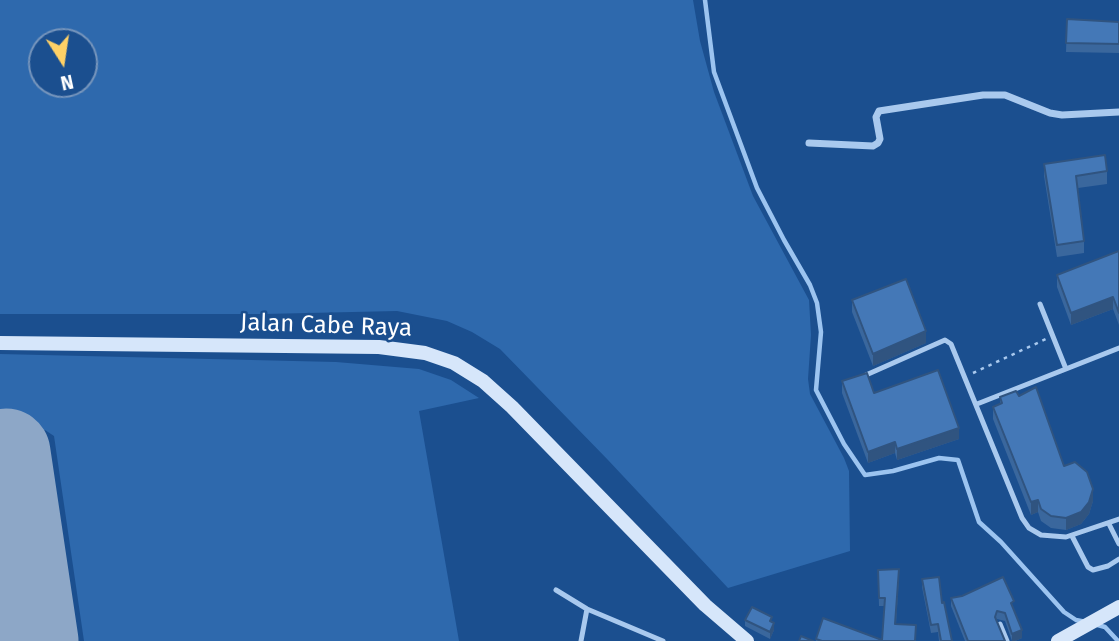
<!DOCTYPE html>
<html>
<head>
<meta charset="utf-8">
<style>
	body { margin:0 }
	#map { position:relative; width:1119px; height:641px; overflow:hidden; background:#1b4f8f; font-family:"Fira Sans",sans-serif }
	canvas { display:block }
	.north { position:absolute; left:28px; top:28px; width:70px; height:70px; box-sizing:border-box; background:#1b4f8f; border:2px solid #7695bc; border-radius:50%; rotate:168deg; font-size:19px; font-weight:700; line-height:28px; text-align:center; color:#fff }
	.north::after { content:''; display:block; margin:auto; width:24px; height:32px; background:#ffd166; clip-path:polygon(50% 0,100% 100%,50% 72%,0 100%) }
</style>
</head>
<body>
<div id="map">
<canvas width="1119" height="641"></canvas>
<div class="north">N</div>
</div>
<script>
const context = document.querySelector('canvas').getContext('2d');
context.lineJoin = 'round';
function fill(path, color) { context.fillStyle = color; context.fill(path, 'evenodd'); }
const toPath = rows => new Path2D(rows.map(r => 'M' + r).join(''));
function strokePath(path, color, width, dash) { context.strokeStyle = color; context.lineWidth = width; context.lineCap = dash ? 'butt' : 'round'; context.setLineDash(dash || []); context.stroke(path); }
function drawText(font, color, halo, rows, align = 'center') {
  context.font = font + ' "Fira Sans",sans-serif'; context.lineWidth = 5; context.setLineDash([]); context.textBaseline = 'middle'; context.strokeStyle = halo; context.fillStyle = color; for (const [text, x, y, turn = 0] of rows) {
    context.save(); context.translate(x, y); context.rotate((+turn || 0) * Math.PI / 180); context.textAlign = isNaN(turn) ? turn : align; if (halo) context.strokeText(text, 0, 0); context.fillText(text, 0, 0); context.restore();
  }
}
fill(toPath([
	[0,0,693,0,700,41,714,92,753,196,809,300,811,335,808,379,810,394,844,458,849,471,850,551,728,588,608,460,500,349,472,332,447,321,397,311,264,314,0,314],
	[42,42,84,42,84,84,42,84],
	[0,354,336,362,419,369,451,380,479,398,419,411,459,641,84,641,54,436,45,430,0,436]
]), '#2e69ad');
strokePath(toPath([
	[705,0,714,72,757,188,784,240,810,285,817,303,821,332,816,390,844,444,865,475,893,471,939,458,958,460,979,522,1001,542,1064,612,1076,620,1086,622],
	[1094,624,1105,627,1118,641]
]), '#9cc4f0', 4.5);
strokePath(toPath([
	[6,453,34,641]
]), '#8da7c7', 89);
strokePath(toPath([
	[973,373,1046,339]
]), '#a9c9ee', 2.5, [3.5, 5]);
strokePath(toPath([
	[1040,304,1066,369],
	[866,375,945,340,951,344,1022,518,1029,528,1041,535,1066,537,1119,519],
	[977,404,1119,348],
	[1109,524,1119,544],
	[1072,536,1088,567,1093,570,1108,566,1119,559],
	[556,590,587,609,663,641],
	[1000,624,1007,641],
	[581,641,587,609]
]), '#a9c9ee', 5);
strokePath(toPath([
	[809,143,873,146,878,143,880,139,876,117,879,111,983,95,1005,95,1050,113,1062,115,1119,112]
]), '#a9c9ee', 7);
strokePath(toPath([
	[0,343,379,347,425,353,454,363,483,381,512,407,705,605,747,641],
	[1058,641,1119,607]
]), '#d6e6fa', 14);
fill(toPath([
	[1067,19,1119,22,1119,53,1066,52],
	[1044,164,1107,171,1107,184,1078,188,1084,241,1084,253,1057,257,1044,176],
	[1119,251,1119,325,1113,309,1071,325,1057,287,1057,275],
	[852,300,926,343,873,366,852,312],
	[842,381,874,393,959,439,897,460,895,453,868,463,842,393],
	[1019,396,1064,466,1093,501,1089,514,1081,524,1066,530,1051,528,1041,521,1038,512,1031,515,993,419,993,407,1000,404,1000,397],
	[878,570,899,577,896,624,916,625,915,641,816,641,816,639,882,640,885,606,879,606],
	[922,579,942,603,952,641,939,641,938,632,931,633,922,587],
	[951,598,1014,610,1022,638,1015,641,1012,641,1005,621,997,619,997,621,1005,641,965,641,951,606],
	[745,620,772,622,774,630,770,639,745,626]
]), '#3a679d');
fill(toPath([
	[1113,297,1113,309,1071,325,1071,313],
	[926,331,926,343,873,366,873,354],
	[959,428,959,439,897,460,897,449],
	[895,442,895,453,868,463,868,452],
	[1093,489,1093,501,1089,514,1081,524,1066,530,1066,518],
	[1038,500,1038,512,1031,515,1031,502],
	[774,623,774,630,770,639,770,632],
	[1022,630,1022,638,1015,641,1012,641,1012,634]
]), '#305480');
const building = toPath([
	[1067,19,1119,22,1119,44,1066,43,1067,19],
	[1105,155,1107,171,1076,176,1084,241,1057,245,1044,164,1105,155],
	[1119,251,1119,313,1113,297,1071,313,1057,275,1119,251],
	[906,279,926,331,873,354,852,300,906,279],
	[938,370,959,428,897,449,895,442,868,452,842,381,867,373,874,393,938,370],
	[1036,387,1064,466,1075,462,1087,472,1093,489,1089,502,1081,512,1066,518,1051,516,1041,509,1038,500,1031,502,993,407,1002,403,1000,397,1016,391,1019,396,1036,387],
	[899,569,895,624,916,625,915,641,822,641,816,639,823,618,882,640,885,598,879,598,878,570,899,569],
	[939,577,942,603,944,602,952,641,941,641,938,624,931,625,922,579,939,577],
	[1003,577,1014,601,1011,603,1022,630,1012,634,1005,613,997,611,995,617,1005,641,968,641,951,598,962,596,1003,577],
	[752,607,772,617,770,621,774,623,770,632,745,620,752,607],
	[801,636,813,641,799,641,801,636]
]);
fill(building, '#4478b7');
strokePath(building, '#305480', 2);
drawText('24px', '#fff', '#1b4f8f', [
	["Jalan Cabe Raya",326,326,2]
]);
</script>
</body>
</html>
